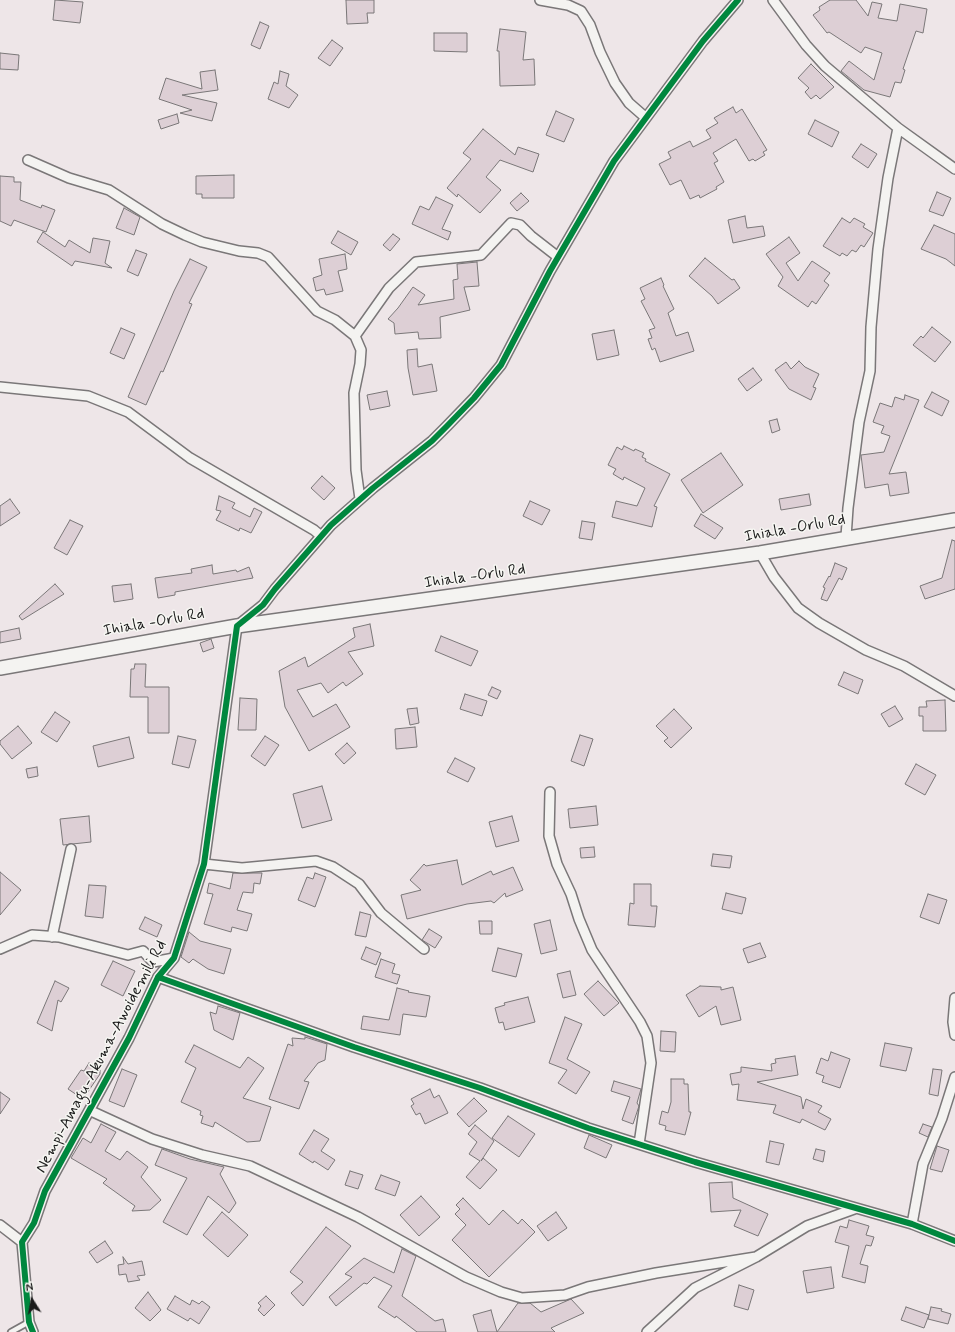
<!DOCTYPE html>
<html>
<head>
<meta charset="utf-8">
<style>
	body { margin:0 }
	#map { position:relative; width:955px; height:1332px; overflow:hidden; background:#eee6e8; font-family:Mynerve,sans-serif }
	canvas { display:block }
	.north { position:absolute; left:12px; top:1280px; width:40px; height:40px; -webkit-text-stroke:3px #f6f6f2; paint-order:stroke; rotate:349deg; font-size:11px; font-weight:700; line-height:16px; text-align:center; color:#1c1c1c }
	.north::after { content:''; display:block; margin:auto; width:14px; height:18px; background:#1c1c1c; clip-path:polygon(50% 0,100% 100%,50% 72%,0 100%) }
</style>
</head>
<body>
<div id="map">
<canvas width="955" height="1332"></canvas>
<div class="north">N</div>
</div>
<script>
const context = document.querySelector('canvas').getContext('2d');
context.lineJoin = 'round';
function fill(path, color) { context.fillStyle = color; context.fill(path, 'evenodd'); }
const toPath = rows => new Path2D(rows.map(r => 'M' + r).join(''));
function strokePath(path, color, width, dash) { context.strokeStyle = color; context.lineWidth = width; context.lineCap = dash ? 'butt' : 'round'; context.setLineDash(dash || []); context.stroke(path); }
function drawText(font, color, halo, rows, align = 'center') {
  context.font = font + ' Mynerve,sans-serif'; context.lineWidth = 3; context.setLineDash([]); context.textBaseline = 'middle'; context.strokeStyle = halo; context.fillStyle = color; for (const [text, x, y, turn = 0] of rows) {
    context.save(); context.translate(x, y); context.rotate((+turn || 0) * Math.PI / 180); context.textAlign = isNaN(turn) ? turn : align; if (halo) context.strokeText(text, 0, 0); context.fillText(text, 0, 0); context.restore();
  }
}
const building = toPath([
	[55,0,83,2,80,23,53,20,55,0],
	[346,0,374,0,374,13,367,13,368,23,347,24,346,0],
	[830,0,856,0,868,16,872,2,882,4,878,18,897,21,900,4,927,9,923,33,916,31,903,69,905,70,901,83,895,82,890,97,864,90,841,71,849,61,874,80,882,53,865,47,861,53,829,32,827,33,813,15,820,10,819,7,830,0],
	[260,22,269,26,260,49,251,45,260,22],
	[500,29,526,32,523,60,534,59,535,85,500,86,499,51,497,51,500,29],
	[434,33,467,33,467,52,434,51,434,33],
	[332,40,343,48,330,66,318,58,332,40],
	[0,53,19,55,18,70,0,69,0,53],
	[811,64,834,87,820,99,816,95,811,99,805,92,809,88,798,78,811,64],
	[215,70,218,90,182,95,217,103,212,121,180,113,192,110,159,99,166,78,202,89,200,72,215,70],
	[280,71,289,74,286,86,298,95,289,108,268,99,274,82,278,84,280,71],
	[733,107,736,113,742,109,767,150,763,152,765,155,755,161,753,159,749,161,736,139,713,153,718,161,714,163,724,182,716,187,717,189,700,198,699,195,690,199,681,180,670,185,659,164,671,158,668,152,690,141,693,147,711,138,706,130,718,123,714,118,733,107],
	[556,111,574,119,564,142,546,135,556,111],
	[177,114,179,123,161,129,158,120,177,114],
	[815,120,839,132,832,147,808,134,815,120],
	[483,129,515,155,518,147,539,154,533,172,500,160,486,177,501,190,480,213,458,194,457,197,447,188,471,159,463,153,483,129],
	[861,144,877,154,868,168,852,157,861,144],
	[234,175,234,198,202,198,202,194,196,194,196,176,234,175],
	[0,176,14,177,14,182,21,182,20,200,41,208,42,205,55,210,46,232,14,220,11,226,0,221,0,176],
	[937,192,951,198,943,216,929,211,937,192],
	[521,193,529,201,517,211,510,203,521,193],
	[436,197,453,205,442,229,451,232,448,240,412,224,420,206,429,210,436,197],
	[124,208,140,217,134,235,116,228,124,208],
	[745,216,747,228,763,226,765,236,733,243,728,220,745,216],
	[842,218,850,223,854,218,865,224,863,227,873,233,864,247,861,245,856,252,852,250,847,256,842,253,840,256,823,246,842,218],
	[934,225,955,234,955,266,946,259,921,249,934,225],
	[338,231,358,242,351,255,331,243,338,231],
	[43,232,65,247,69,240,90,253,93,238,110,241,105,263,112,268,75,261,72,266,37,242,43,232],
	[393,234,400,239,390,251,383,245,393,234],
	[789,237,800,253,786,263,798,281,812,261,830,273,824,281,829,285,816,304,812,301,808,307,778,286,783,277,766,254,789,237],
	[136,250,147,254,138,276,127,271,136,250],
	[345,254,347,269,338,271,343,291,326,295,324,289,316,291,313,278,322,275,319,259,345,254],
	[705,258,732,280,734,279,740,288,718,304,712,296,689,276,705,258],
	[190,259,207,267,189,303,192,304,163,372,161,371,146,405,128,397,174,291,190,259],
	[477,262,479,286,464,287,470,310,440,317,441,338,419,339,418,332,395,334,394,323,388,319,398,308,413,287,425,295,418,305,454,299,453,280,458,279,457,264,477,262],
	[661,278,664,285,663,286,674,309,668,313,676,336,688,332,694,351,660,362,655,348,652,350,648,339,652,338,649,330,655,328,641,301,645,299,640,288,661,278],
	[932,327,951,342,935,362,913,345,921,336,923,338,932,327],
	[121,328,135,334,124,359,110,353,121,328],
	[614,330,619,355,597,360,592,334,614,330],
	[417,349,418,367,432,364,437,391,413,395,408,368,407,350,417,349],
	[799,361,805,367,819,374,813,387,816,388,811,400,789,389,775,370,786,362,791,369,799,361],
	[753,368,762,380,747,391,738,379,753,368],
	[387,391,390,406,370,410,367,395,387,391],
	[932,392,949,401,942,416,924,407,932,392],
	[905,395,919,400,889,474,906,472,909,493,890,496,888,484,865,488,861,455,884,452,890,436,881,433,884,426,873,422,880,403,892,407,895,397,904,400,905,395],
	[777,419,780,430,772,433,769,421,777,419],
	[624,446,634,451,635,449,644,453,642,457,646,459,645,461,670,474,654,506,657,507,652,527,612,517,616,501,637,506,645,488,624,477,623,480,613,474,616,469,608,465,617,447,622,450,624,446],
	[721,453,743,485,703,513,681,480,721,453],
	[322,476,335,488,324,500,311,488,322,476],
	[809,494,811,505,781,510,779,499,809,494],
	[219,496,235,503,232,508,250,517,254,508,262,512,251,533,240,528,239,531,216,520,221,511,216,510,219,496],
	[10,499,20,513,0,526,0,506,10,499],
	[530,501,550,510,542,525,523,516,530,501],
	[701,514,723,528,715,539,694,526,701,514],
	[70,520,83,526,67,555,54,548,70,520],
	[582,521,595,523,592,540,579,538,582,521],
	[952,540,955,541,955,589,925,599,920,586,942,578,952,540],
	[835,563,847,568,842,580,839,578,827,601,821,599,825,588,823,587,829,576,830,577,835,563],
	[212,565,213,574,236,570,237,572,249,567,253,578,175,592,175,595,158,598,155,578,192,573,191,569,212,565],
	[55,584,64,594,22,620,19,616,55,584],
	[131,584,133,599,114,602,112,586,131,584],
	[370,624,374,646,348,652,363,674,346,686,343,682,328,693,321,683,297,690,313,717,336,704,350,727,309,751,285,707,279,671,305,657,308,667,355,637,353,628,370,624],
	[19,628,21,639,0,643,0,632,19,628],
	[441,636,478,651,471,666,435,651,441,636],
	[211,639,214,648,203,652,200,643,211,639],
	[135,664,146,664,145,687,169,687,169,733,148,733,148,697,130,697,131,669,134,669,135,664],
	[844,672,863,680,858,694,838,685,844,672],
	[492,687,501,691,497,699,488,695,492,687],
	[465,694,487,701,482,716,460,709,465,694],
	[240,698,257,699,256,730,238,730,240,698],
	[945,700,946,731,923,731,923,716,919,716,919,707,927,707,926,701,945,700],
	[895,706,903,719,889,727,881,714,895,706],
	[417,708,419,723,410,725,407,709,417,708],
	[674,709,692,728,671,748,664,741,668,738,656,726,674,709],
	[55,712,70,722,57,742,41,732,55,712],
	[18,726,32,743,12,759,0,744,0,741,18,726],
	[415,727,417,747,396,749,395,729,415,727],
	[580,735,593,739,584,766,571,761,580,735],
	[178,736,196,740,189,768,172,764,178,736],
	[265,736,279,745,265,766,251,756,265,736],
	[129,737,134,758,98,767,93,746,129,737],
	[347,743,356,753,344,764,335,754,347,743],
	[455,758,475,768,468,782,447,772,455,758],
	[916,764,936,775,925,795,905,784,916,764],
	[37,767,38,776,28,778,26,769,37,767],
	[322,786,332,820,302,828,293,794,322,786],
	[596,806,598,825,570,828,568,809,596,806],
	[89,816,91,842,63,845,60,819,89,816],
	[512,816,519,841,496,847,489,822,512,816],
	[594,847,595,857,581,858,580,848,594,847],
	[713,854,732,856,730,868,711,866,713,854],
	[457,860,462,885,491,871,493,875,513,867,523,890,506,897,505,893,494,903,491,901,467,904,407,919,401,895,421,890,410,880,424,864,426,866,457,860],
	[0,872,21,890,0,915,0,872],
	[233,873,262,873,260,884,254,883,253,893,243,892,237,910,252,914,247,931,232,927,231,932,204,924,213,894,207,893,209,883,230,889,233,873],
	[315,873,326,877,315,907,298,900,307,877,313,879,315,873],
	[634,884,651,884,651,906,657,906,655,927,628,925,630,903,634,904,634,884],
	[89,885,106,886,103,918,85,916,89,885],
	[726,893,746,898,742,914,722,909,726,893],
	[928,894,947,900,939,924,920,917,928,894],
	[360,912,371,915,366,937,355,935,360,912],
	[145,917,162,925,157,937,139,929,145,917],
	[550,920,557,950,541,954,534,924,550,920],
	[479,921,492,921,492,934,480,934,479,921],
	[429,929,442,937,435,948,422,940,429,929],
	[189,932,200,941,231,949,224,974,208,969,193,959,189,963,181,957,189,932],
	[760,943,766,957,748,963,743,949,760,943],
	[366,947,381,953,376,965,361,959,366,947],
	[498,948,522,954,516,977,492,971,498,948],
	[381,959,395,964,392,973,400,975,397,984,375,977,381,959],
	[113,961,135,971,123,996,101,985,113,961],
	[570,971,576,995,563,998,557,974,570,971],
	[55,981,69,988,61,1002,58,1000,52,1031,37,1023,55,981],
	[598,981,619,1003,604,1016,584,994,598,981],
	[700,986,721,987,721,990,733,987,741,1020,721,1025,716,1006,699,1017,686,995,700,986],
	[397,988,409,991,408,992,430,996,426,1017,403,1014,400,1035,361,1029,363,1016,389,1020,397,988],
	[528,997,535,1022,505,1030,503,1022,499,1023,495,1008,505,1005,504,1003,528,997],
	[218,1006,240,1013,233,1040,214,1030,210,1012,216,1014,218,1006],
	[565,1017,582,1024,567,1059,590,1072,576,1094,558,1083,567,1070,549,1063,565,1017],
	[661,1031,676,1032,675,1052,660,1051,661,1031],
	[305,1037,327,1044,325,1060,318,1063,304,1081,309,1082,299,1109,269,1099,288,1044,293,1046,292,1038,305,1039,305,1037],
	[885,1043,912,1048,906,1071,880,1066,885,1043],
	[194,1045,240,1068,248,1057,264,1068,243,1098,271,1107,260,1141,247,1142,215,1122,213,1127,201,1123,203,1116,200,1115,201,1111,181,1102,196,1068,185,1062,194,1045],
	[831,1052,850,1059,840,1088,822,1082,824,1076,816,1073,821,1058,828,1061,831,1052],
	[795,1056,798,1075,757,1082,801,1097,803,1109,806,1099,822,1106,818,1112,831,1119,825,1130,802,1119,800,1123,773,1113,776,1105,737,1100,739,1084,732,1085,730,1074,741,1072,741,1067,772,1071,771,1064,776,1063,775,1059,795,1056],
	[89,1063,100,1070,100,1074,83,1099,68,1089,81,1070,84,1071,89,1063],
	[122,1069,137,1075,124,1107,109,1101,122,1069],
	[933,1069,942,1070,938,1096,929,1094,933,1069],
	[671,1079,684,1079,684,1084,688,1084,689,1112,691,1112,685,1135,665,1130,666,1126,659,1124,662,1111,668,1113,671,1102,671,1079],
	[614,1081,641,1089,637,1103,639,1106,633,1124,622,1120,630,1097,611,1091,614,1081],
	[430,1089,434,1098,439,1095,448,1113,425,1124,420,1113,416,1115,411,1106,414,1104,411,1099,430,1089],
	[0,1092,10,1099,0,1114,0,1092],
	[474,1098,487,1111,469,1127,457,1114,474,1098],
	[508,1116,535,1134,519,1157,492,1138,508,1116],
	[101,1124,116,1132,105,1151,120,1160,127,1151,148,1167,141,1177,161,1200,150,1210,132,1211,135,1206,103,1183,107,1179,71,1158,83,1138,91,1143,101,1124],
	[923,1124,932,1127,928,1137,919,1133,923,1124],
	[475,1125,494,1141,481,1161,483,1158,497,1170,480,1189,466,1177,480,1161,469,1154,477,1142,468,1134,475,1125],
	[314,1130,329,1139,321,1151,335,1160,328,1170,314,1161,313,1163,299,1154,314,1130],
	[589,1135,612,1145,606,1158,584,1148,589,1135],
	[770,1141,784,1144,779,1165,766,1162,770,1141],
	[937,1146,949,1150,942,1172,930,1169,937,1146],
	[162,1149,190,1159,224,1167,220,1174,236,1203,229,1213,208,1196,187,1235,163,1222,187,1178,155,1165,162,1149],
	[816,1149,825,1151,823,1162,813,1159,816,1149],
	[350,1171,363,1175,358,1189,345,1185,350,1171],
	[381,1175,400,1182,395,1196,375,1189,381,1175],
	[732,1182,733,1198,768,1214,758,1236,734,1226,741,1210,711,1212,709,1183,732,1182],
	[421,1196,440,1217,419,1236,400,1215,421,1196],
	[463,1198,489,1225,503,1210,518,1224,522,1219,535,1232,489,1277,452,1240,466,1225,455,1214,460,1209,456,1205,463,1198],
	[222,1212,248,1235,228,1257,203,1235,222,1212],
	[556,1212,567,1228,548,1241,537,1226,556,1212],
	[849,1220,869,1226,866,1235,874,1237,871,1246,866,1245,860,1264,868,1266,865,1283,842,1277,849,1246,835,1242,840,1226,847,1228,849,1220],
	[326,1227,351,1246,303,1306,291,1293,303,1282,290,1272,326,1227],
	[105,1241,113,1253,97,1263,89,1252,105,1241],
	[402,1249,416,1256,402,1296,435,1321,443,1319,446,1332,417,1332,396,1316,395,1318,378,1307,392,1286,374,1277,367,1284,364,1283,336,1306,329,1297,352,1277,345,1274,364,1258,394,1273,402,1249],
	[123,1257,128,1264,142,1261,145,1275,137,1276,140,1280,128,1282,126,1274,119,1275,118,1265,124,1264,123,1257],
	[831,1267,834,1288,807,1293,803,1271,831,1267],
	[739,1285,754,1290,748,1310,734,1306,739,1285],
	[148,1292,161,1310,150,1321,135,1308,148,1292],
	[175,1296,190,1305,192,1300,199,1304,202,1301,210,1307,199,1324,190,1318,188,1321,167,1309,175,1296],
	[266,1296,275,1305,264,1316,258,1310,261,1306,258,1303,266,1296],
	[571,1299,584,1313,551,1328,555,1332,497,1332,518,1303,530,1303,541,1312,571,1299],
	[906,1307,929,1315,924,1328,901,1320,906,1307],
	[931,1307,942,1309,941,1311,951,1314,948,1324,928,1319,931,1307],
	[491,1310,497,1332,478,1332,473,1315,491,1310]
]);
fill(building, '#ddcfd5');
strokePath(building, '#7a7778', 1);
const service = toPath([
	[11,1332,29,1322]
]);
const minor = toPath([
	[540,0,568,5,581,11,590,25,600,52,615,83,629,103,645,117],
	[773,0,806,45,825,66,898,128,955,169],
	[28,160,69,178,109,190,162,224,185,235,202,242,239,251,258,253,268,257,317,311,335,320,355,336,361,350,360,364,354,393,356,470,360,499],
	[355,336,389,288,416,262,481,255,511,223,520,225,531,236,558,257],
	[0,387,88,396,128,412,190,458,314,530,321,536],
	[846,537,848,508,859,422,870,371,871,327,878,249,888,178,898,128],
	[760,553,774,577,798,608,819,623,866,650,904,666,955,696],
	[550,792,549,836,557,864,571,894,579,919,592,950,640,1022,647,1036,651,1063,639,1144],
	[204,864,242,868,316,861,333,867,359,884,381,913,424,949],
	[52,937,71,849],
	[0,949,32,935,59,937,128,955,143,951,153,962,174,958],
	[158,977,354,1047,480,1088,588,1128,695,1162,912,1224,955,1241],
	[955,998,953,1022,955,1035],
	[91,1111,152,1139,202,1155,250,1166,358,1217,466,1277,501,1292,522,1298,565,1295,588,1287,656,1273,756,1257],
	[912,1224,923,1164,942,1118,955,1077],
	[0,1225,22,1242],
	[33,1332,29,1322,22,1242,34,1223,45,1191,129,1038,158,977,174,958,204,864,237,626,263,605,275,589,331,525,373,488,432,441,447,426,474,398,501,365,550,271,614,161,703,41,738,0],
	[647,1332,695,1288,756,1257,807,1226,854,1209]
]);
const secondary = toPath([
	[0,668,237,626,760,553,955,520]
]);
strokePath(service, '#7a7778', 8);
strokePath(minor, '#7a7778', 12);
strokePath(secondary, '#7a7778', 16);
strokePath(service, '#f4f3f1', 4.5);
strokePath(minor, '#f4f3f1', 9);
strokePath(secondary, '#f4f3f1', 13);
strokePath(toPath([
	[158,977,354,1047,480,1088,588,1128,695,1162,912,1224,955,1241],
	[33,1332,29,1322,22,1242,34,1223,45,1191,129,1038,158,977,174,958,204,864,237,626,263,605,275,589,331,525,373,488,432,441,447,426,474,398,501,365,550,271,614,161,703,41,738,0]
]), '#00873e', 6);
drawText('16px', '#1c1c1c', '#f6f6f2', [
	["Ihiala -Orlu Rd",795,529,-10],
	["Ihiala -Orlu Rd",475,577,-8],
	["Ihiala -Orlu Rd",154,623,-10],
	["Nempi-Amagu-Akuma-Awoidemili Rd",102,1057,-62]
]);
</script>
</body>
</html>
